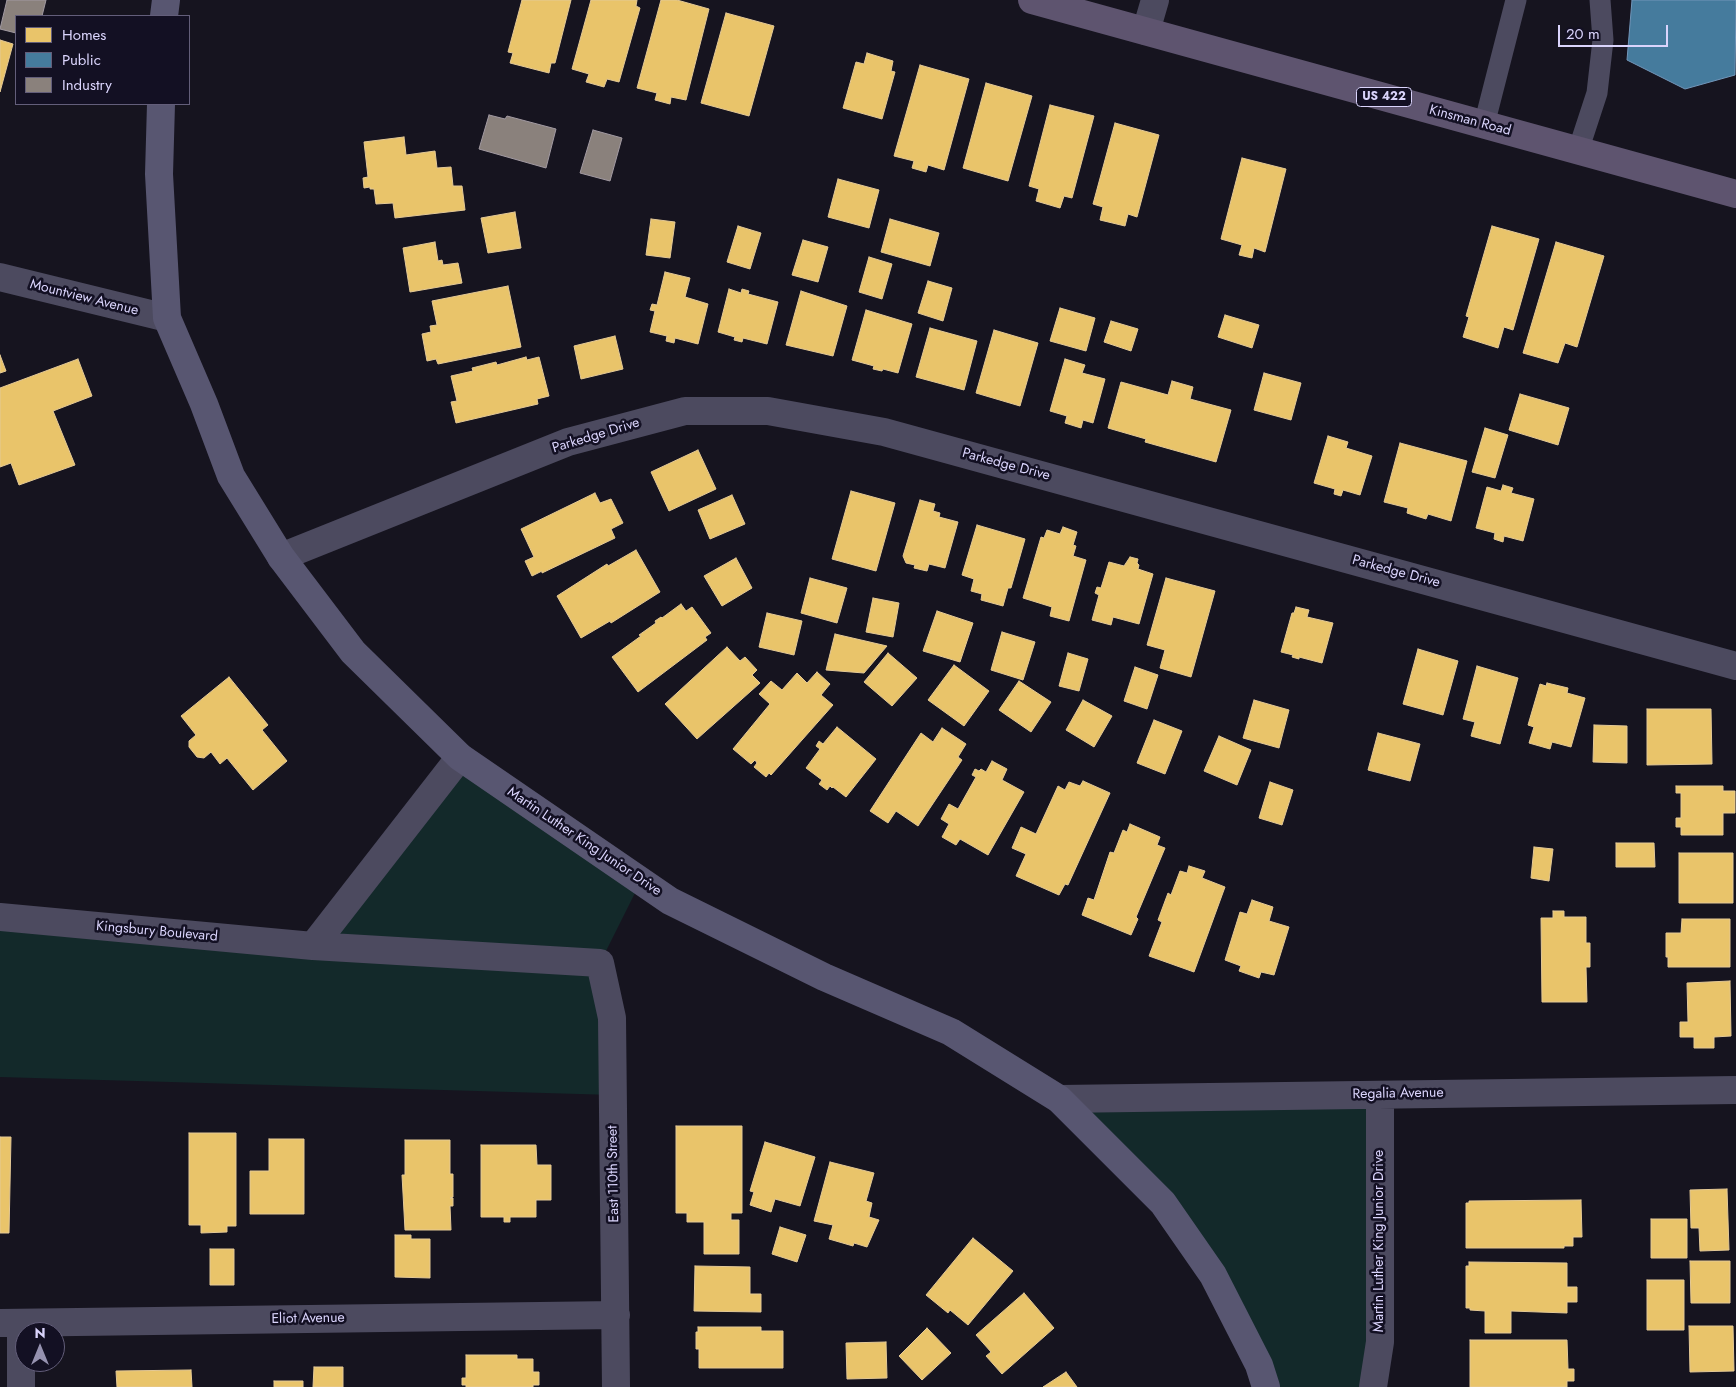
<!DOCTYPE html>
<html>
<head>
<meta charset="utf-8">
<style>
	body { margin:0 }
	#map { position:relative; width:1736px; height:1387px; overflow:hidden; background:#16141f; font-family:Jost,sans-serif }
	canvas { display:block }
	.legend { position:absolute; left:15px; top:15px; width:175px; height:90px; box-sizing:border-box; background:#131023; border:1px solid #635e7a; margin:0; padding:6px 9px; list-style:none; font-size:15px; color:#dad4fc }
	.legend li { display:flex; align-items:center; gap:10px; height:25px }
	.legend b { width:25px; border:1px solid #635e7a }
	.north { position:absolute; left:15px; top:1322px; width:50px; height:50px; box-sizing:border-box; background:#131023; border:1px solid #635e7a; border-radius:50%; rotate:0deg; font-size:14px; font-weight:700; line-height:20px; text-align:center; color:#dad4fc }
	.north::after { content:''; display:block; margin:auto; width:18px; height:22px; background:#9591af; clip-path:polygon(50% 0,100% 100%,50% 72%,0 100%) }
	.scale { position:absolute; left:1558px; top:25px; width:110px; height:22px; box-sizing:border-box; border:2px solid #dad4fc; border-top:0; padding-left:6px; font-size:15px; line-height:18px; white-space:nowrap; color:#dad4fc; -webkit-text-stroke:4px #131023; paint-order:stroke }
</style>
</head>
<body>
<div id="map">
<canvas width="1736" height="1387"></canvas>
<ul class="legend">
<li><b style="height:14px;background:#e9c46a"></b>Homes</li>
<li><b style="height:14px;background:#457b9d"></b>Public</li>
<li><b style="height:14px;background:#8a817c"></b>Industry</li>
</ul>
<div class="north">N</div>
<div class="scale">20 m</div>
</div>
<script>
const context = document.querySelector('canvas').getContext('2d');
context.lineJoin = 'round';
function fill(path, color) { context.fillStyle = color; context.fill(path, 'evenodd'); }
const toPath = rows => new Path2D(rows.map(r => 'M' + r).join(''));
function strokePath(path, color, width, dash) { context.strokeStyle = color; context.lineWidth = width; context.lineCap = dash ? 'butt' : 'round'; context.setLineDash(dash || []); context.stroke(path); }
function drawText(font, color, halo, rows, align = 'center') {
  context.font = font + ' Jost,sans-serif'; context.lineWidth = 5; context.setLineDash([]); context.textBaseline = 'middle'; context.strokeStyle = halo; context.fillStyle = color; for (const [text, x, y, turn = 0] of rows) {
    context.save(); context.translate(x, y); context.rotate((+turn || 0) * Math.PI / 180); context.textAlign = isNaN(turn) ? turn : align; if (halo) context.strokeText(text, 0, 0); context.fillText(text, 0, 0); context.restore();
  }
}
fill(toPath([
	[460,757,641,881,600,963,613,1095,0,1077,0,917,313,946],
	[1380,1095,1373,1387,1266,1387,1213,1275,1059,1099]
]), '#13292a');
const homes = toPath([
	[522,0,571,0,555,63,551,63,549,73,510,63,513,53,508,52,522,0],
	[591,0,637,0,636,6,640,8,619,82,607,79,604,87,586,82,589,74,572,69,591,0],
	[661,0,677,0,709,9,686,100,671,97,670,104,655,100,657,93,637,88,661,0],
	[726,13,774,26,749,116,701,103,726,13],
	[0,40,13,44,0,92,0,40],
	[867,53,893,61,891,71,895,72,882,119,843,108,856,62,864,64,867,53],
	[920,65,969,79,944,170,928,165,926,172,912,168,914,161,894,156,920,65],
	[986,83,1032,96,1008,181,963,168,986,83],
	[1050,105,1094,116,1072,198,1064,196,1060,208,1036,201,1039,189,1029,186,1050,105],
	[1115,123,1159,135,1137,217,1128,214,1125,226,1100,220,1103,207,1093,204,1115,123],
	[404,137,406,155,435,151,437,168,451,167,453,186,462,186,465,210,395,218,393,203,376,204,374,189,370,189,370,187,364,188,363,178,368,177,364,142,404,137],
	[1242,158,1286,169,1265,252,1254,248,1252,258,1239,255,1242,245,1221,239,1242,158],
	[838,179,879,190,869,228,828,217,838,179],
	[515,212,521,248,488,253,481,218,515,212],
	[651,219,675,222,670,258,646,255,651,219],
	[890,219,939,233,930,266,881,252,890,219],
	[738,226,761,233,750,269,727,262,738,226],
	[1492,226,1539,239,1513,330,1504,327,1498,348,1463,337,1469,317,1466,316,1492,226],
	[803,240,828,247,818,282,792,275,803,240],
	[435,242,438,261,442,260,443,265,458,263,462,283,410,292,403,248,435,242],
	[1556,242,1604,256,1577,347,1565,343,1558,363,1523,353,1556,242],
	[869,257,892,264,882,299,859,292,869,257],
	[665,272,690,278,685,297,708,304,698,344,675,338,674,343,666,341,667,336,650,332,655,311,650,310,652,304,657,305,665,272],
	[928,281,952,288,943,321,918,313,928,281],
	[508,286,521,347,438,364,436,359,427,361,422,334,431,332,430,326,437,325,432,301,508,286],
	[729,289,741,293,742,289,749,291,748,294,778,302,767,344,743,338,742,342,734,340,735,337,718,332,729,289],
	[801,291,847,306,833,356,786,345,801,291],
	[1060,308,1095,318,1086,351,1050,341,1060,308],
	[866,310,912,324,898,373,883,369,882,371,873,369,874,366,852,360,866,310],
	[1225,315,1259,325,1252,348,1218,337,1225,315],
	[1111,321,1138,329,1131,351,1104,342,1111,321],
	[930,328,977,341,964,390,916,377,930,328],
	[994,330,1038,343,1020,406,976,393,994,330],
	[615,336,623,369,581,379,574,346,615,336],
	[0,355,6,371,0,373,0,355],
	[526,357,527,360,539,357,549,396,537,399,538,404,456,423,451,402,457,401,451,376,473,371,472,368,496,362,497,365,526,357],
	[78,359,92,396,53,411,75,465,19,485,11,463,0,467,0,388,78,359],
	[1065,359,1085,365,1082,373,1105,379,1093,423,1083,420,1081,428,1065,423,1067,416,1050,411,1065,359],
	[1264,373,1301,383,1291,420,1254,410,1264,373],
	[1172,381,1193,387,1190,399,1231,410,1216,462,1145,442,1146,439,1108,428,1121,382,1168,395,1172,381],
	[1520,394,1569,408,1558,445,1509,430,1520,394],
	[1485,428,1508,435,1495,478,1472,472,1485,428],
	[1328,436,1348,442,1346,448,1372,456,1360,495,1343,490,1341,496,1334,494,1335,489,1314,483,1328,436],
	[1400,443,1467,461,1451,521,1428,514,1426,519,1407,513,1408,508,1384,502,1400,443],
	[698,450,716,489,669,511,651,472,698,450],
	[1503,485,1513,488,1511,493,1534,499,1523,541,1504,536,1503,542,1494,539,1495,533,1476,528,1487,487,1501,491,1503,485],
	[851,491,895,503,876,571,832,559,851,491],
	[595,493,600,503,611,499,623,523,611,529,615,538,542,573,542,571,532,576,525,561,534,557,521,529,595,493],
	[732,495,745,524,710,539,698,510,732,495],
	[920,500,935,504,933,511,940,513,939,517,958,522,945,568,929,564,927,571,914,568,915,565,906,563,903,556,920,500],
	[977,525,1025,539,1011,588,1008,588,1003,606,981,600,982,594,971,591,974,579,962,575,977,525],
	[1063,527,1077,532,1073,545,1076,546,1073,556,1086,560,1069,621,1050,616,1052,607,1023,598,1041,537,1044,538,1047,530,1060,534,1063,527],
	[636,550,660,592,611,623,610,621,581,638,557,596,607,564,608,566,636,550],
	[1130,557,1138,559,1137,563,1139,565,1138,569,1153,574,1139,624,1113,617,1111,625,1092,620,1099,595,1095,593,1097,587,1101,588,1109,562,1124,566,1130,557],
	[736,558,752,588,722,606,704,576,736,558],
	[810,578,847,588,837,623,801,613,810,578],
	[1166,578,1215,591,1191,677,1160,668,1165,650,1147,645,1166,578],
	[873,598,899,603,893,637,866,632,873,598],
	[681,604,686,611,692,607,711,633,705,637,707,640,638,692,612,657,641,636,639,635,656,623,655,621,661,617,662,618,681,604],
	[1296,607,1309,610,1307,617,1333,623,1322,663,1299,657,1299,659,1292,657,1293,655,1281,652,1292,613,1294,613,1296,607],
	[937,611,973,623,960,662,923,651,937,611],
	[767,613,802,621,794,655,759,647,767,613],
	[1002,632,1035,642,1023,680,991,670,1002,632],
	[835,634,887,646,864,673,826,670,835,634],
	[727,647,740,661,745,657,757,670,752,675,760,683,697,739,665,704,727,647],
	[1418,649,1458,661,1443,715,1403,704,1418,649],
	[888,653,917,678,892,706,864,682,888,653],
	[1068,653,1088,659,1079,691,1059,686,1068,653],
	[954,665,989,691,964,726,928,700,954,665],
	[1477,666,1518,678,1500,744,1471,736,1475,722,1463,719,1477,666],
	[1135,667,1158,675,1147,709,1124,701,1135,667],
	[817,672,830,684,821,695,833,705,771,775,769,773,766,777,754,767,757,763,755,760,751,764,733,749,770,704,759,694,771,681,782,690,797,673,807,683,817,672],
	[229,677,268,725,262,730,287,761,253,790,227,758,220,764,211,752,204,758,197,757,189,747,189,741,196,735,181,716,229,677],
	[1019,681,1051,702,1031,732,999,710,1019,681],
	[1547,683,1568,688,1567,693,1585,698,1571,747,1552,742,1550,749,1529,743,1534,727,1528,725,1540,684,1546,686,1547,683],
	[1083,700,1112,716,1094,747,1066,730,1083,700],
	[1254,700,1289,710,1279,748,1243,738,1254,700],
	[1647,709,1711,709,1712,764,1647,765,1647,709],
	[1154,720,1182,731,1165,774,1137,763,1154,720],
	[1594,725,1627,726,1627,763,1593,762,1594,725],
	[837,727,876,759,846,797,833,787,832,788,830,786,827,790,819,784,822,780,806,768,820,749,816,746,819,741,823,744,837,727],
	[942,728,966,744,958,757,962,760,918,826,896,811,888,823,870,811,921,733,933,742,942,728],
	[1378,733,1420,744,1410,781,1368,770,1378,733],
	[1219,736,1251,750,1237,785,1204,771,1219,736],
	[992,761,1007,769,1002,780,1024,792,988,855,960,839,956,845,942,837,949,824,941,819,949,804,958,809,976,777,972,775,975,769,979,771,981,769,986,772,992,761],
	[1083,781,1110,793,1068,885,1065,884,1059,895,1016,876,1026,854,1012,848,1021,827,1036,834,1058,786,1065,790,1069,782,1080,786,1083,781],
	[1270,782,1293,790,1282,825,1259,818,1270,782],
	[1676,786,1723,786,1723,791,1735,791,1735,813,1723,813,1723,835,1681,835,1681,827,1676,827,1676,818,1681,818,1681,793,1676,793,1676,786],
	[1130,824,1160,837,1157,845,1165,848,1136,917,1138,919,1131,935,1082,915,1088,898,1094,900,1110,852,1114,853,1123,830,1127,832,1130,824],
	[1616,843,1654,843,1655,867,1616,867,1616,843],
	[1534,847,1553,849,1549,881,1531,878,1534,847],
	[1679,853,1733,853,1733,903,1679,903,1679,853],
	[1189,866,1205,871,1202,878,1225,887,1194,972,1149,956,1162,922,1158,920,1168,893,1171,895,1180,871,1187,873,1189,866],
	[1252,900,1273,907,1269,921,1289,927,1274,975,1261,972,1259,978,1239,971,1241,966,1225,960,1240,912,1247,914,1252,900],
	[1553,911,1564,911,1564,917,1586,917,1586,943,1590,943,1590,967,1586,967,1587,1002,1542,1002,1541,918,1553,918,1553,911],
	[1682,919,1730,919,1730,967,1668,967,1668,957,1666,957,1666,933,1681,933,1682,919],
	[1730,981,1731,1036,1714,1037,1714,1048,1694,1048,1694,1037,1680,1037,1680,1022,1688,1022,1687,983,1730,981],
	[676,1126,742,1126,742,1213,731,1213,731,1220,739,1220,739,1254,704,1254,704,1222,687,1222,687,1213,676,1213,676,1126],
	[189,1133,236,1133,236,1226,227,1226,227,1232,201,1233,201,1225,189,1225,189,1133],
	[0,1137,11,1137,9,1233,0,1233,0,1137],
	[269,1139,304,1139,304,1214,250,1214,250,1171,269,1171,269,1139],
	[405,1140,450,1140,450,1174,453,1174,453,1197,450,1198,453,1198,453,1206,450,1206,451,1230,405,1230,402,1175,405,1175,405,1140],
	[765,1142,815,1157,800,1206,775,1199,771,1212,750,1205,754,1192,750,1191,765,1142],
	[481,1145,536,1145,537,1165,551,1165,551,1200,536,1200,536,1217,510,1217,510,1222,504,1222,504,1217,481,1217,481,1145],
	[830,1162,874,1173,866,1201,872,1203,869,1217,879,1220,867,1247,854,1243,853,1246,829,1239,833,1225,814,1221,830,1162],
	[1727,1189,1729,1250,1700,1251,1699,1228,1691,1228,1690,1190,1727,1189],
	[1581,1200,1582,1237,1573,1237,1573,1246,1564,1246,1564,1248,1466,1248,1466,1203,1469,1203,1469,1201,1581,1200],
	[1651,1219,1687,1219,1687,1258,1651,1258,1651,1219],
	[780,1227,806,1235,797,1262,772,1254,780,1227],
	[395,1235,411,1235,411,1239,430,1239,430,1278,395,1277,395,1235],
	[973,1238,1013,1271,968,1325,950,1310,948,1313,926,1295,973,1238],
	[210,1249,234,1249,234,1285,210,1285,210,1249],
	[1690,1261,1730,1261,1730,1303,1691,1303,1690,1261],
	[1469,1262,1567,1263,1567,1287,1577,1287,1577,1302,1567,1302,1567,1313,1511,1311,1511,1333,1485,1333,1485,1311,1470,1310,1470,1308,1466,1308,1466,1266,1469,1266,1469,1262],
	[695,1266,750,1267,750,1294,761,1294,761,1312,694,1311,695,1266],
	[1647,1280,1684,1280,1684,1330,1647,1330,1647,1280],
	[1024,1293,1054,1328,1002,1374,986,1356,991,1352,976,1335,1024,1293],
	[1689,1326,1733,1326,1734,1371,1690,1372,1689,1326],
	[698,1327,761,1327,761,1331,783,1331,783,1368,699,1368,699,1349,696,1349,696,1332,698,1332,698,1327],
	[927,1328,951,1353,922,1380,899,1356,927,1328],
	[1470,1340,1567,1340,1568,1369,1574,1369,1574,1381,1567,1381,1567,1387,1470,1387,1470,1340],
	[886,1342,887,1378,847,1379,846,1343,886,1342],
	[466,1355,517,1355,517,1359,533,1359,533,1372,539,1372,539,1385,533,1385,533,1387,466,1387,466,1385,462,1385,462,1378,466,1378,466,1355],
	[314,1367,343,1367,343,1387,313,1387,314,1367],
	[191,1370,192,1387,117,1387,116,1371,191,1370],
	[1066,1372,1077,1387,1043,1387,1066,1372],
	[274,1381,303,1381,303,1387,274,1387,274,1381]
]);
fill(homes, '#e9c46a');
strokePath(homes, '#e4c996', 1);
const public = toPath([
	[1632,0,1736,0,1735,75,1685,89,1627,60,1632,0]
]);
fill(public, '#457b9d');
strokePath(public, '#7296ba', 1);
const industry = toPath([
	[7,0,46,0,42,16,16,16,16,33,0,29,7,0],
	[489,115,505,119,507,116,556,129,546,168,479,149,489,115],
	[593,130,622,138,610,181,580,173,593,130]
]);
fill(industry, '#8a817c');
strokePath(industry, '#a29aa2', 1);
strokePath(toPath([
	[1484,125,1516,0],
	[1578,151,1597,93,1603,40,1600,0]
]), '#4c4a5f', 21);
strokePath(toPath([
	[1146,31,1155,0],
	[0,277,167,318],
	[281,557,568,442,685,411,768,411,884,432,1736,666],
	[0,917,313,946,600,963,612,1018,616,1387],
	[313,946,460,757],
	[1059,1099,1736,1090],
	[0,1323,616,1315],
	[21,1323,21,1387],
	[1373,1387,1380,1342,1380,1095]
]), '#4c4a5f', 28);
strokePath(toPath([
	[164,16,166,0],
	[161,104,159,174,167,318,204,404,231,476,281,557,353,652,460,757,670,901,824,977,951,1032,1059,1099,1163,1203,1213,1275,1259,1365,1266,1387]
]), '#585671', 28);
strokePath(toPath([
	[1032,0,1736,194]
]), '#5e546f', 28);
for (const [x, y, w] of [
	[1384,97,55]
]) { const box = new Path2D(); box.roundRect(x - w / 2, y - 9.5, w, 19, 4); context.fillStyle = '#131023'; context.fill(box); strokePath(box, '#dad4fc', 1); }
drawText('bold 12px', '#dad4fc', null, [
	["US 422",1384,97]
]);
drawText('14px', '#dad4fc', '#131023', [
	["Kinsman Road",1470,121,15],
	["Mountview Avenue",84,298,14],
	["Parkedge Drive",596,436,-17],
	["Parkedge Drive",1006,465,15],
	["Parkedge Drive",1396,572,15],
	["Martin Luther King Junior Drive",584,842,34],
	["Kingsbury Boulevard",157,932,5],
	["Regalia Avenue",1398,1094,-1],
	["East 110th Street",614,1174,-91],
	["Martin Luther King Junior Drive",1380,1241,-90],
	["Eliot Avenue",308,1319,-1]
]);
</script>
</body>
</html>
